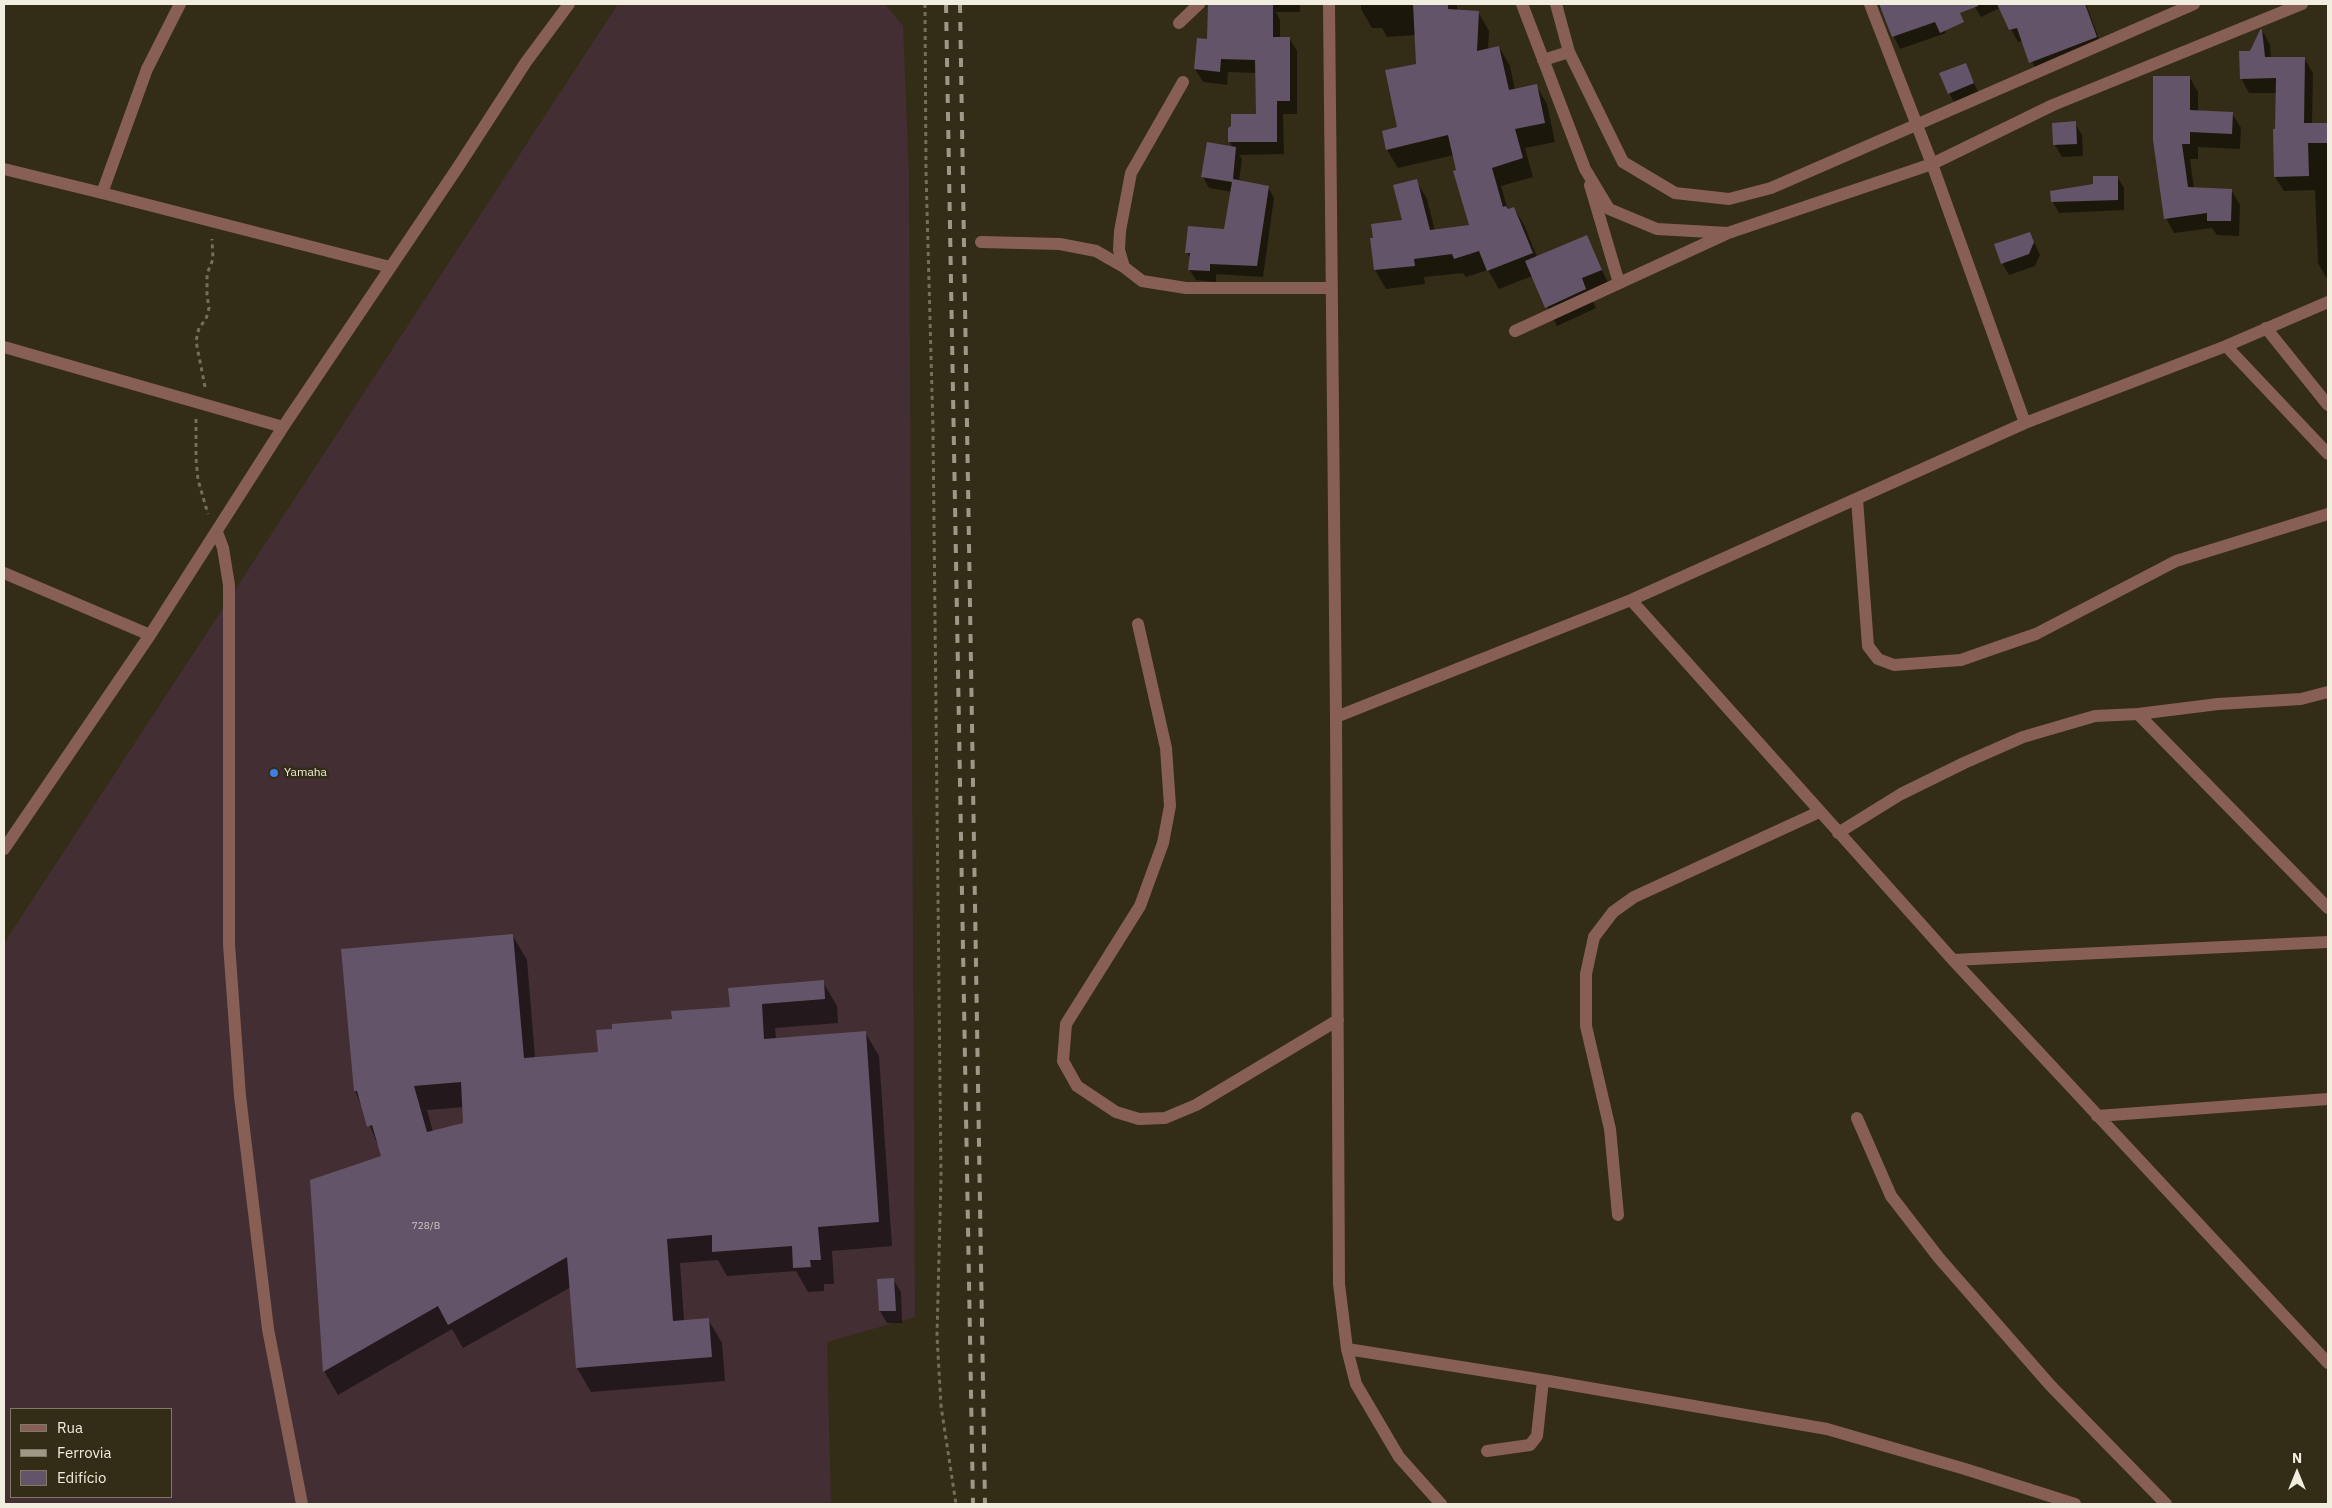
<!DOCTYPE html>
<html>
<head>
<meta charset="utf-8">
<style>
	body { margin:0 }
	#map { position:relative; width:2332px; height:1508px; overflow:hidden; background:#332c16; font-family:"IBM Plex Sans",sans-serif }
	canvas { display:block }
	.frame { position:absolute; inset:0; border:5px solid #f1eddf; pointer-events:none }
	.legend { position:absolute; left:10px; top:1408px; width:162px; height:90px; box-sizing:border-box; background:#332c16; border:1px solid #7f7966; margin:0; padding:6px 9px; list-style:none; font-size:15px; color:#f1eddf }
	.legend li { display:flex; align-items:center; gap:10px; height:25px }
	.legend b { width:25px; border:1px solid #7f7966 }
	.north { position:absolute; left:2272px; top:1448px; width:50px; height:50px; -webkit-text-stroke:4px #332c16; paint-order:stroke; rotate:0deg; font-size:14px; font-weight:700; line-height:20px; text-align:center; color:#f1eddf }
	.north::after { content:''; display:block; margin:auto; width:18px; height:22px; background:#f1eddf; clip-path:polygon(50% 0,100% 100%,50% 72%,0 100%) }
</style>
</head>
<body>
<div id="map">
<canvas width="2332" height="1508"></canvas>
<div class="frame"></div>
<ul class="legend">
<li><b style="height:6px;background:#885f54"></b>Rua</li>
<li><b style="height:6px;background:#9e9987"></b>Ferrovia</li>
<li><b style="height:14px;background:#645469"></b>Edifício</li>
</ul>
<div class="north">N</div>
</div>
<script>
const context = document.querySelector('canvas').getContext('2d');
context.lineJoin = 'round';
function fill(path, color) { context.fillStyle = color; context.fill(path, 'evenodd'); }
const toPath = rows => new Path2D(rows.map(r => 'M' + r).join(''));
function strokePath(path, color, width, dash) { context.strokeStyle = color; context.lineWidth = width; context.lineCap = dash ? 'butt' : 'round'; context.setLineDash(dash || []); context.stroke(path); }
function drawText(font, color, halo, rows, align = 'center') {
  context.font = font + ' "IBM Plex Sans",sans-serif'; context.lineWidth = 5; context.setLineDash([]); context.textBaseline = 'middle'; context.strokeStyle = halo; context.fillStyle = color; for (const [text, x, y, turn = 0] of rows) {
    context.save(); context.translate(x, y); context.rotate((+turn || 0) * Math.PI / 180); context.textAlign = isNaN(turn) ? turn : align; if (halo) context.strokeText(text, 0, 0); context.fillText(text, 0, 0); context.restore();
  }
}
fill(toPath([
	[618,4,885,4,903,26,909,175,915,1317,827,1342,831,1504,4,1504,4,943],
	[11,1409,171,1409,171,1497,11,1497]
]), '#422e33');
fill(toPath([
	[1218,4,1272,7,1271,4,1300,4,1300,12,1276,12,1280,20,1280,38,1289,38,1297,51,1297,114,1283,114,1284,154,1239,155,1242,159,1239,181,1268,187,1274,198,1263,277,1216,274,1216,282,1196,280,1189,269,1190,259,1187,252,1226,230,1232,192,1209,188,1203,177,1233,148,1230,142,1257,115,1256,73,1228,72,1227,85,1203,82,1195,69,1208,41],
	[1361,4,1457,4,1457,11,1478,12,1489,31,1488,50,1499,47,1510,66,1515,90,1536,85,1547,104,1555,142,1525,148,1533,177,1501,186,1508,210,1514,208,1525,227,1537,257,1586,237,1611,289,1591,297,1596,308,1557,326,1532,276,1499,289,1488,270,1466,277,1463,273,1424,277,1425,284,1386,289,1375,270,1371,239,1404,221,1416,181,1427,199,1435,231,1470,227,1454,155,1398,168,1387,150,1383,132,1399,128,1417,65,1416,35,1387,37,1382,28,1372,28,1361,9],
	[1878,4,1935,4,1946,33,1900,49],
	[1973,4,2086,4,2103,50,2038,75,2023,41,2018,42,2000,8,1981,17],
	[2262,30,2270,45,2271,58,2304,58,2313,73,2312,124,2328,124,2328,277,2326,277,2318,263,2315,190,2284,191,2275,177,2277,93,2249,93,2241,78],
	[1965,64,1980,96,1956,106,1949,93],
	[2190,78,2198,92,2198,112,2232,113,2241,128,2240,149,2198,147,2198,159,2190,159,2194,189,2231,190,2240,205,2239,236,2217,235,2212,228,2174,233,2166,218],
	[2075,123,2082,135,2083,156,2062,157,2055,145],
	[2118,178,2124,188,2124,210,2059,213,2053,202],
	[2030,233,2040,255,2035,266,2009,275,2002,263],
	[513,936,527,960,535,1058,599,1053,673,1020,731,1008,823,982,837,1006,838,1023,775,1028,776,1039,865,1032,879,1056,892,1246,832,1251,834,1284,824,1284,824,1291,808,1292,796,1271,727,1276,718,1260,680,1263,684,1321,708,1319,722,1343,725,1381,591,1392,577,1368,571,1287,463,1348,452,1329,338,1395,324,1371,383,1157,355,1091],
	[464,1107,465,1124,433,1132,427,1110],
	[893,1279,901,1292,902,1323,887,1323,880,1311,879,1280]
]), '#0007');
fill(toPath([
	[1208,4,1273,5,1273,37,1290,37,1290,101,1277,101,1277,142,1228,142,1228,128,1231,126,1231,114,1256,114,1255,60,1221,59,1220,72,1194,69,1197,38,1207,39],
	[1413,4,1448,4,1448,9,1479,11,1477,51,1499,46,1509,90,1537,84,1545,123,1515,129,1523,158,1492,168,1503,207,1506,206,1508,209,1514,207,1533,253,1487,271,1479,251,1454,259,1452,254,1414,259,1415,266,1374,270,1370,238,1373,238,1371,224,1402,220,1393,185,1417,179,1430,230,1469,225,1453,171,1456,170,1448,135,1386,150,1382,131,1397,127,1385,70,1416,64],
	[1879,4,1978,4,1978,6,1960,13,1964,22,1940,33,1935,22,1892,37],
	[1997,4,2085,4,2097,37,2029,63,2017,28,2009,30],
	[2262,29,2265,57,2305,57,2304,123,2328,123,2328,143,2308,143,2309,176,2274,177,2273,129,2275,129,2276,78,2240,79,2239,51,2250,51,2260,30],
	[1966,63,1974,83,1948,94,1939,73],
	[2153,76,2190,76,2190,110,2233,112,2232,134,2190,132,2190,144,2182,144,2188,187,2232,189,2231,221,2207,221,2207,213,2164,219,2153,140],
	[2076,121,2077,144,2053,145,2052,123],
	[1207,142,1236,147,1233,179,1269,186,1257,266,1210,264,1210,271,1188,270,1190,253,1185,253,1188,226,1224,229,1232,182,1201,177],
	[2093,176,2118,176,2118,200,2051,202,2050,191,2093,184],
	[2030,232,2034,242,2029,254,2001,264,1994,244],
	[1587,235,1602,270,1582,278,1586,289,1545,308,1525,261],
	[513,934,524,1058,598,1052,596,1030,612,1029,612,1024,672,1019,671,1011,730,1007,728,988,824,980,825,999,762,1004,764,1039,866,1031,879,1222,818,1227,821,1260,810,1260,811,1267,793,1268,792,1246,712,1252,712,1235,667,1239,673,1321,709,1318,712,1357,576,1368,567,1257,448,1325,438,1306,323,1372,310,1180,381,1156,372,1125,367,1127,357,1091,354,1091,341,949],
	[461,1082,463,1123,427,1132,414,1086],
	[894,1278,896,1311,879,1311,877,1279]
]), '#645469');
strokePath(toPath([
	[925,4,926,172,933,429,941,1177,937,1336,941,1406,956,1504],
	[205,387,196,341,199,328,206,319,209,308,207,295,207,274,213,259,212,239],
	[196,419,196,459,198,480,208,514]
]), '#746f5b', 3, [4, 4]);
strokePath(toPath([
	[1329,4,1336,717,1339,1284,1347,1349,1356,1384,1399,1457,1441,1504],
	[1522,4,1585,169,1609,209,1657,229,1728,233,1932,164,2053,105,2302,4],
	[1556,4,1569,52,1623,162,1675,193,1729,199,1771,188,2194,4],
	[1870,4,1932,164,2025,423],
	[1179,23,1199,4],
	[1543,60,1569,52],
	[1183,82,1131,173,1120,231,1119,250,1124,267,1142,281,1186,288,1332,288],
	[4,169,102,193,390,267],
	[1590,185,1619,283],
	[102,193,147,69,180,4],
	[981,242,1060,244,1096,251,1124,267],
	[2266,328,2328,405],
	[1515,331,1726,234],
	[2226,346,2328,454],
	[4,347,283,427],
	[1857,499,1868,646,1878,659,1894,665,1961,660,1998,647,2036,634,2176,561,2328,514],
	[217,532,223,548,229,585,229,944,240,1096,268,1329,302,1504],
	[4,573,150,635],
	[1631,600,1953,960,2328,1363],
	[1138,624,1166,748,1170,806,1163,843,1140,906,1066,1024,1063,1061,1077,1086,1116,1112,1139,1119,1165,1118,1196,1105,1338,1020],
	[2138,714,2328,908],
	[1336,717,1631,600,2025,423,2226,346,2328,302],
	[1838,833,1901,794,1964,763,2023,737,2095,716,2138,714,2218,704,2301,699,2328,692],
	[4,849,150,635,283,427,458,167,526,62,569,4],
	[1953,960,2328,942],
	[2097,1116,2328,1099],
	[1857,1118,1891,1196,1939,1258,2050,1385,2166,1504],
	[1618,1215,1610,1129,1586,1026,1586,974,1594,937,1613,912,1634,897,1819,812],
	[1347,1349,1543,1380,1827,1429,1965,1469,2075,1504],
	[1487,1451,1530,1445,1537,1436,1543,1380]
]), '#885f54', 12);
strokePath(toPath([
	[946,4,973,1504],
	[960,4,985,1504]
]), '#9e9987', 4, [9, 9]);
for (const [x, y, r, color] of [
	[274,773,5,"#3f7fe0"]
]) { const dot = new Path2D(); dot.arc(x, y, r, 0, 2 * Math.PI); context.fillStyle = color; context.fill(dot); strokePath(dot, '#332c16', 2); }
drawText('10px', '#cec7c2', null, [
	["728/B",426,1226]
]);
drawText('12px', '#f1eddf', '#332c16', [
	["Yamaha",284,773]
], 'left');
</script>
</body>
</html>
